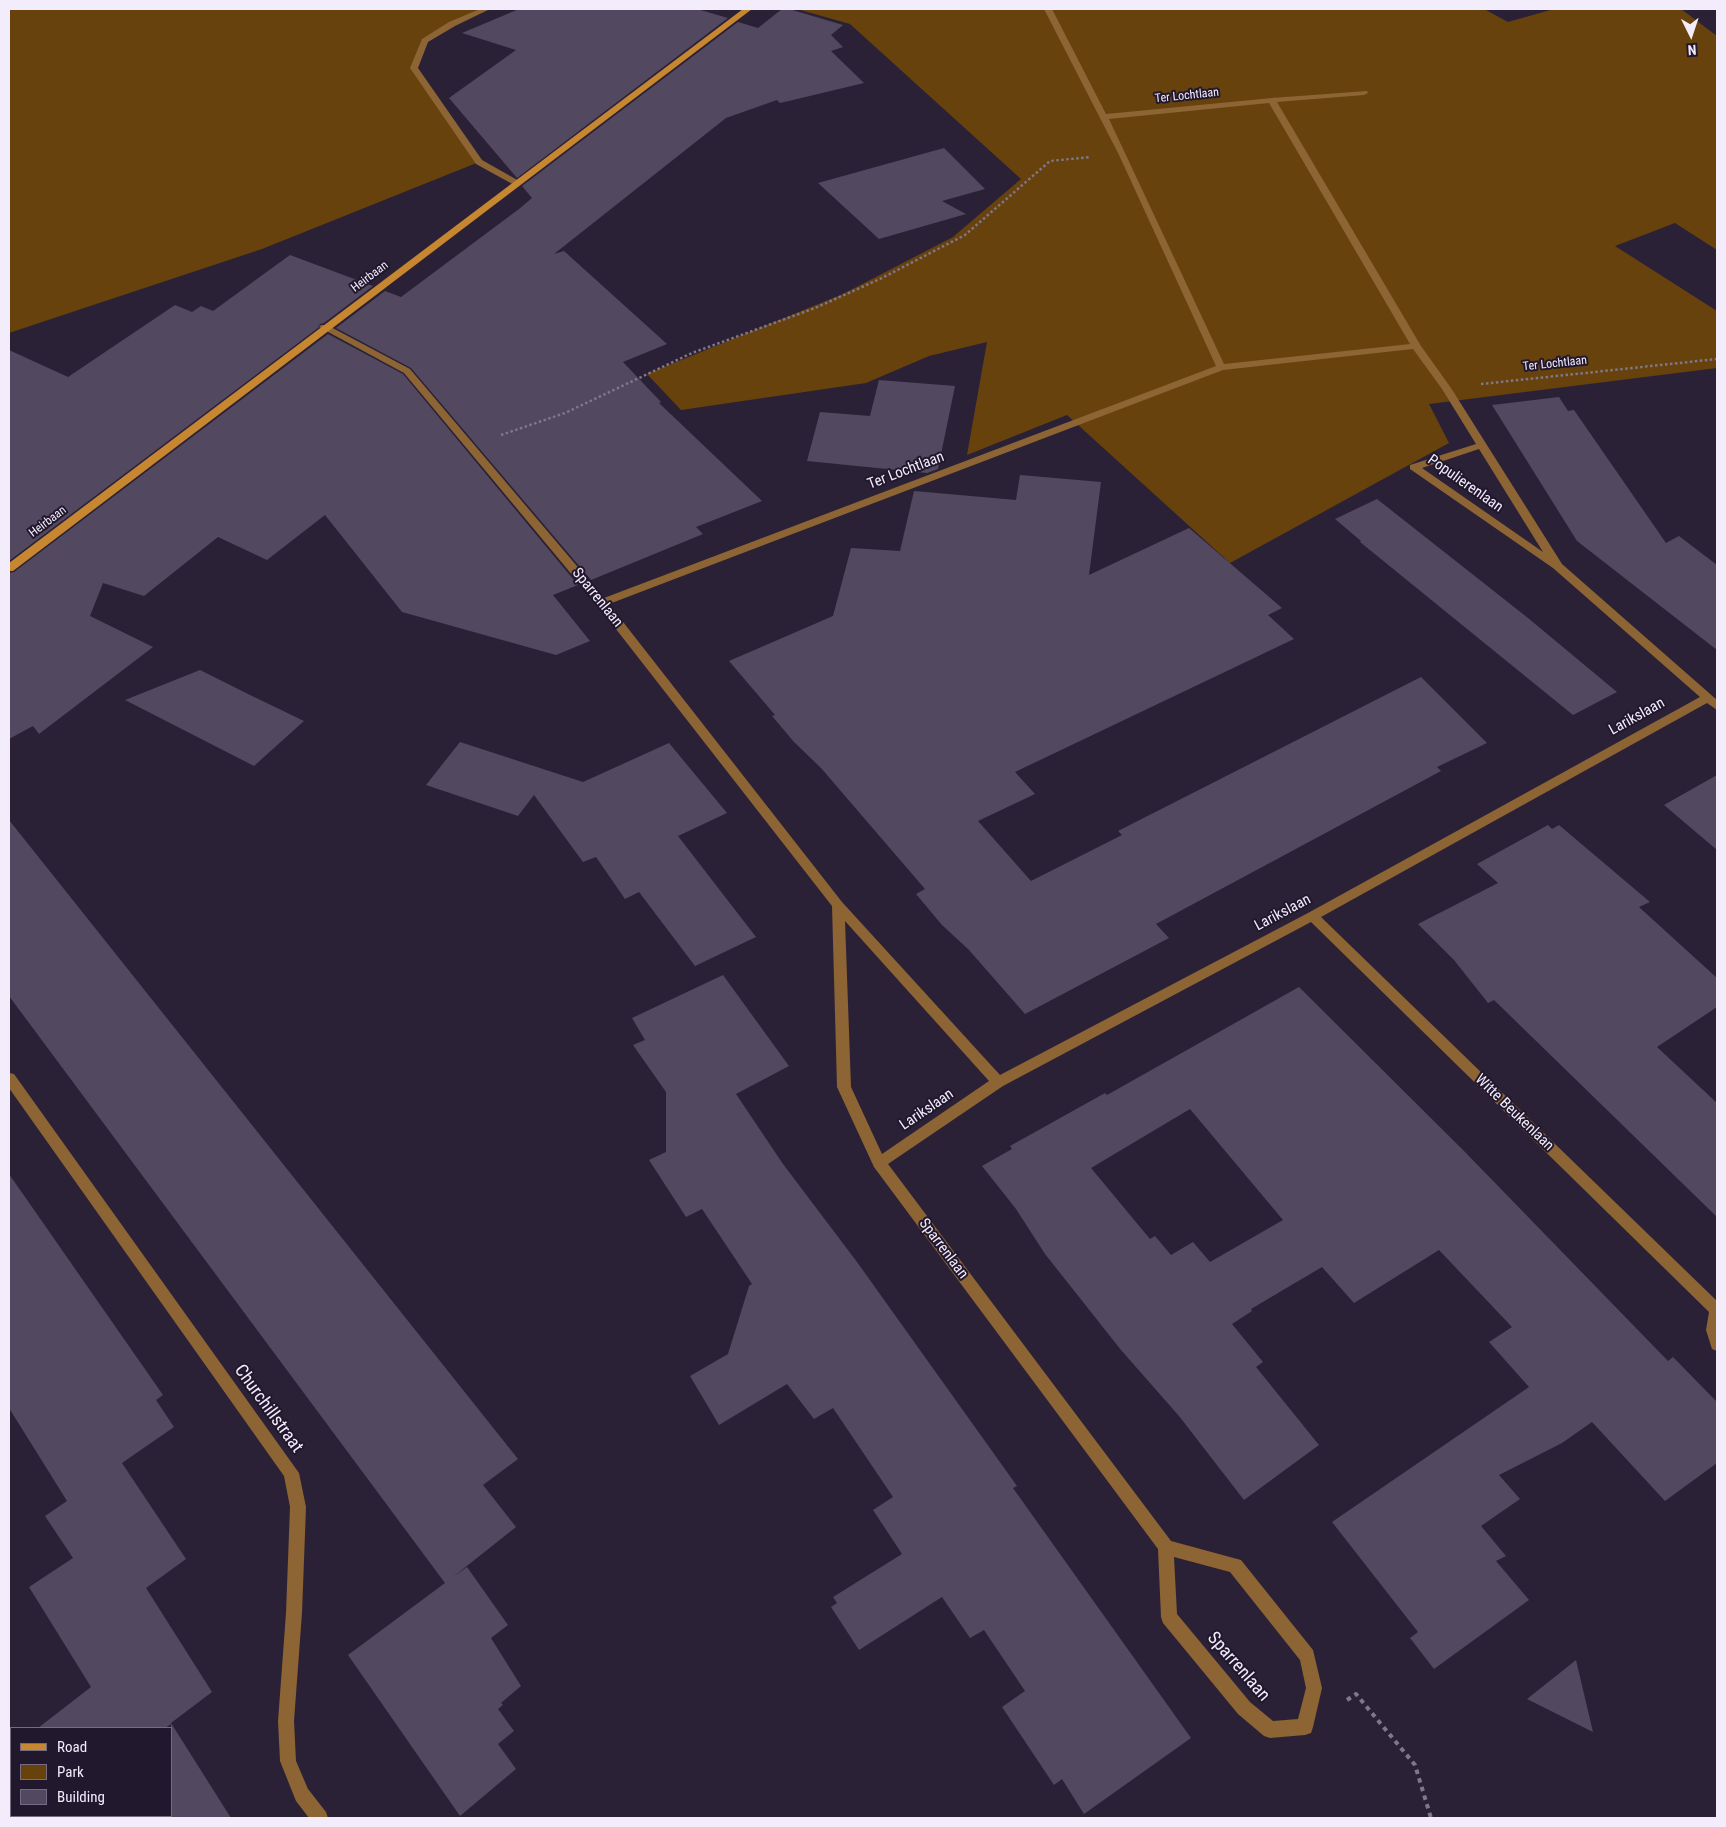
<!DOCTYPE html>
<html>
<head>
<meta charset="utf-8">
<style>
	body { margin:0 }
	#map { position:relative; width:1726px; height:1827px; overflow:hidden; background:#2b2137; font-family:"Roboto Condensed",sans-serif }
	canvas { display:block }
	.frame { position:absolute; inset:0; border:10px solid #f2ecfb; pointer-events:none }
	.legend { position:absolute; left:10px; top:1727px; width:162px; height:90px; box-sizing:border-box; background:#21182d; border:1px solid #756d7f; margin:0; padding:6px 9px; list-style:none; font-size:15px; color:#f2ecfb }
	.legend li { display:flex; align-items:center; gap:10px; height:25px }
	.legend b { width:25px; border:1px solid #756d7f }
	.north { position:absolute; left:1666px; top:10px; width:50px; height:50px; -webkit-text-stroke:4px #21182d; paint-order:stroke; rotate:176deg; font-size:14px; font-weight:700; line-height:20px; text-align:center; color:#f2ecfb }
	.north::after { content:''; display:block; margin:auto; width:18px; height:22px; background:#f2ecfb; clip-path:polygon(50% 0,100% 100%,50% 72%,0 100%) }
</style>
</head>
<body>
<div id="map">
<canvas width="1726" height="1827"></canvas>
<div class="frame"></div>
<ul class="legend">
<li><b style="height:6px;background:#c78630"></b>Road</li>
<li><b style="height:14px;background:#67420d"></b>Park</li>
<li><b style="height:14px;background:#524860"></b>Building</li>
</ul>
<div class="north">N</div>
</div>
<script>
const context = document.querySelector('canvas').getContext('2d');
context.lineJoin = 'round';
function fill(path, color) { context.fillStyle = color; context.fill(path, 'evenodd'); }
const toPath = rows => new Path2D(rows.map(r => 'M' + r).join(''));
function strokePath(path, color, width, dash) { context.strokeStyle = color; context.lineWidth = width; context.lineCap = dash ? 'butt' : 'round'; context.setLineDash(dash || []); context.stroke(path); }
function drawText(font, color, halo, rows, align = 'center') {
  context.font = font + ' "Roboto Condensed",sans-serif'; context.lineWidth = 4; context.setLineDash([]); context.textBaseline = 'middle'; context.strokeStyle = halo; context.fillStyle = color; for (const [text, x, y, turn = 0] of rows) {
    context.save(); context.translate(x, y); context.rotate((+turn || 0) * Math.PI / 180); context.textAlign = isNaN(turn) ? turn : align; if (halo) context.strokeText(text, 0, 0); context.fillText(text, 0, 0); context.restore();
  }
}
fill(toPath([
	[9,9,486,9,452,24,425,41,414,68,479,162,262,249,9,333],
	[797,9,1484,9,1508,22,1554,9,1681,9,1717,36,1717,250,1675,223,1615,246,1717,311,1717,368,1429,404,1449,443,1230,563,1067,415,967,455,987,342,929,356,866,383,681,410,647,374,843,294,953,237,1021,179,850,24]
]), '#67420d');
fill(toPath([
	[519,9,697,9,728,18,517,178,449,98,516,50,462,33],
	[782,9,789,9,843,25,831,35,843,47,831,51,864,83,793,100,780,103,777,100,726,118,554,254,564,251,667,344,623,362,661,402,659,403,762,501,696,527,703,534,591,580,411,368,336,328,385,291,401,297,519,209,532,198,522,186,738,22,758,28],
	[944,148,985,189,942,201,966,214,879,239,818,183],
	[290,255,373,286,324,323,320,324,318,328,9,561,9,350,68,377,175,305,192,312,201,306,213,311],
	[328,334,403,374,578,585,553,595,590,641,556,655,402,612,325,515,267,560,218,537,144,596,103,583,90,616,153,647,39,734,33,726,9,739,9,573,14,572],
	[879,380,955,386,938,469,927,473,807,461,820,412,870,416],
	[1559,397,1568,411,1574,410,1666,543,1679,536,1717,565,1717,650,1577,541,1492,405],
	[1020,475,1101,482,1089,575,1189,528,1282,608,1268,615,1294,639,1015,772,1035,794,978,821,1031,881,1122,835,1118,831,1421,677,1487,743,1437,767,1441,771,1156,924,1169,938,1025,1014,969,950,942,925,916,894,925,889,821,768,794,742,772,716,775,715,729,661,833,616,851,548,900,551,914,491,1016,500],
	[1377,499,1528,618,1617,692,1573,715,1360,542,1361,541,1335,519],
	[200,670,248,694,304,721,254,766,125,700],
	[460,742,583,782,669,743,727,813,678,836,756,937,695,966,639,892,625,899,596,857,583,862,534,795,518,816,426,785],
	[1717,775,1717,850,1664,805],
	[9,820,518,1459,483,1485,516,1527,453,1577,467,1567,508,1625,491,1638,521,1686,501,1703,503,1705,498,1709,514,1731,498,1744,516,1769,460,1816,348,1655,445,1583,9,996],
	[1548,825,1552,829,1559,825,1650,902,1639,907,1717,978,1717,1007,1657,1047,1717,1103,1717,1217,1494,1000,1488,1003,1454,960,1418,924,1498,883,1477,864],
	[723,975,789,1066,736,1094,783,1164,857,1262,1017,1486,1013,1488,1191,1738,1084,1814,1062,1779,1054,1785,1002,1707,1025,1691,984,1630,970,1638,942,1597,859,1650,831,1607,837,1603,833,1597,902,1554,873,1510,893,1497,833,1408,814,1419,787,1384,719,1425,690,1376,728,1354,749,1286,752,1284,702,1209,686,1217,649,1160,666,1152,666,1092,633,1045,645,1040,632,1018],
	[1299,987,1465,1152,1668,1361,1673,1357,1717,1402,1717,1463,1665,1501,1592,1422,1562,1443,1499,1475,1520,1499,1481,1526,1506,1556,1496,1561,1529,1600,1434,1669,1410,1638,1418,1632,1332,1522,1529,1387,1489,1342,1512,1327,1439,1250,1354,1303,1322,1267,1251,1309,1252,1311,1232,1324,1263,1362,1256,1367,1319,1445,1244,1500,1179,1416,1121,1350,1045,1254,1016,1209,982,1166,1012,1149,1010,1146,1105,1093,1107,1095],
	[1190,1109,1283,1220,1210,1262,1193,1242,1171,1255,1155,1236,1150,1239,1091,1168],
	[9,1174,163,1395,156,1400,174,1427,122,1463,186,1559,146,1588,212,1692,171,1723,231,1818,171,1818,171,1724,165,1728,38,1728,91,1687,29,1587,73,1558,45,1516,67,1501,9,1408],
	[1576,1660,1593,1732,1527,1699]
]), '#524860');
strokePath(toPath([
	[1481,384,1717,359],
	[501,435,565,413,692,353,815,308,880,279,965,235,1050,161,1090,157]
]), '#7f778a', 2.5, [2.5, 2.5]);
strokePath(toPath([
	[1347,1700,1356,1694,1415,1765,1431,1818]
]), '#7f778a', 4, [4.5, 4.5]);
fill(toPath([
	[480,9,490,9,455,26,428,42,418,68,482,160,519,181,519,185,516,186,476,164,410,68,422,39,449,22,480,9]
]), '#8d6433');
fill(toPath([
	[1044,9,1052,9,1106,114,1272,98,1367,91,1368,93,1364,95,1277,102,1421,346,1451,388,1562,564,1717,700,1717,710,1707,703,1321,917,1717,1301,1717,1351,1712,1349,1706,1330,1709,1312,1311,922,1003,1086,888,1164,1171,1541,1241,1560,1313,1650,1322,1688,1313,1727,1311,1733,1305,1735,1270,1738,1264,1736,1238,1714,1163,1623,1161,1617,1158,1549,874,1167,837,1087,832,906,598,606,404,373,319,327,321,325,327,325,410,369,604,598,1216,366,1119,155,1044,9],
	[1269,103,1410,344,1224,364,1109,119,1269,103],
	[1413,349,1442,389,1476,444,1410,465,1410,469,1553,568,1700,697,1308,913,1000,1075,842,902,609,604,1223,370,1413,349],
	[1479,449,1543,552,1422,468,1479,449],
	[845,921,989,1081,882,1154,851,1087,845,921],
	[1174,1557,1230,1572,1300,1660,1306,1688,1298,1719,1273,1721,1250,1702,1177,1614,1174,1557],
	[9,1073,14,1074,299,1473,306,1507,302,1613,294,1721,296,1761,308,1789,326,1812,328,1818,309,1818,296,1801,280,1761,278,1721,286,1613,290,1507,284,1476,9,1088,9,1073]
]), '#8d6433');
fill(toPath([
	[743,9,752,9,13,571,9,571,9,563,743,9]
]), '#c78630');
drawText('12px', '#f2ecfb', '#21182d', [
	["Ter Lochtlaan",1187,96,-6],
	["Heirbaan",370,277,-37],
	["Ter Lochtlaan",1555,364,-6],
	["Heirbaan",48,522,-37]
]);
drawText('15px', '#f2ecfb', '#21182d', [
	["Ter Lochtlaan",906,471,-21],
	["Populierenlaan",1465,484,35],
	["Sparrenlaan",597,598,51],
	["Larikslaan",1637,717,-29],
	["Larikslaan",1283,913,-28],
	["Larikslaan",927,1110,-34],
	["Witte Beukenlaan",1514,1113,44],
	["Sparrenlaan",943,1249,53]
]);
drawText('18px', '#f2ecfb', '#21182d', [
	["Churchillstraat",268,1409,54],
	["Sparrenlaan",1238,1667,49]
]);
</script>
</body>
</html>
